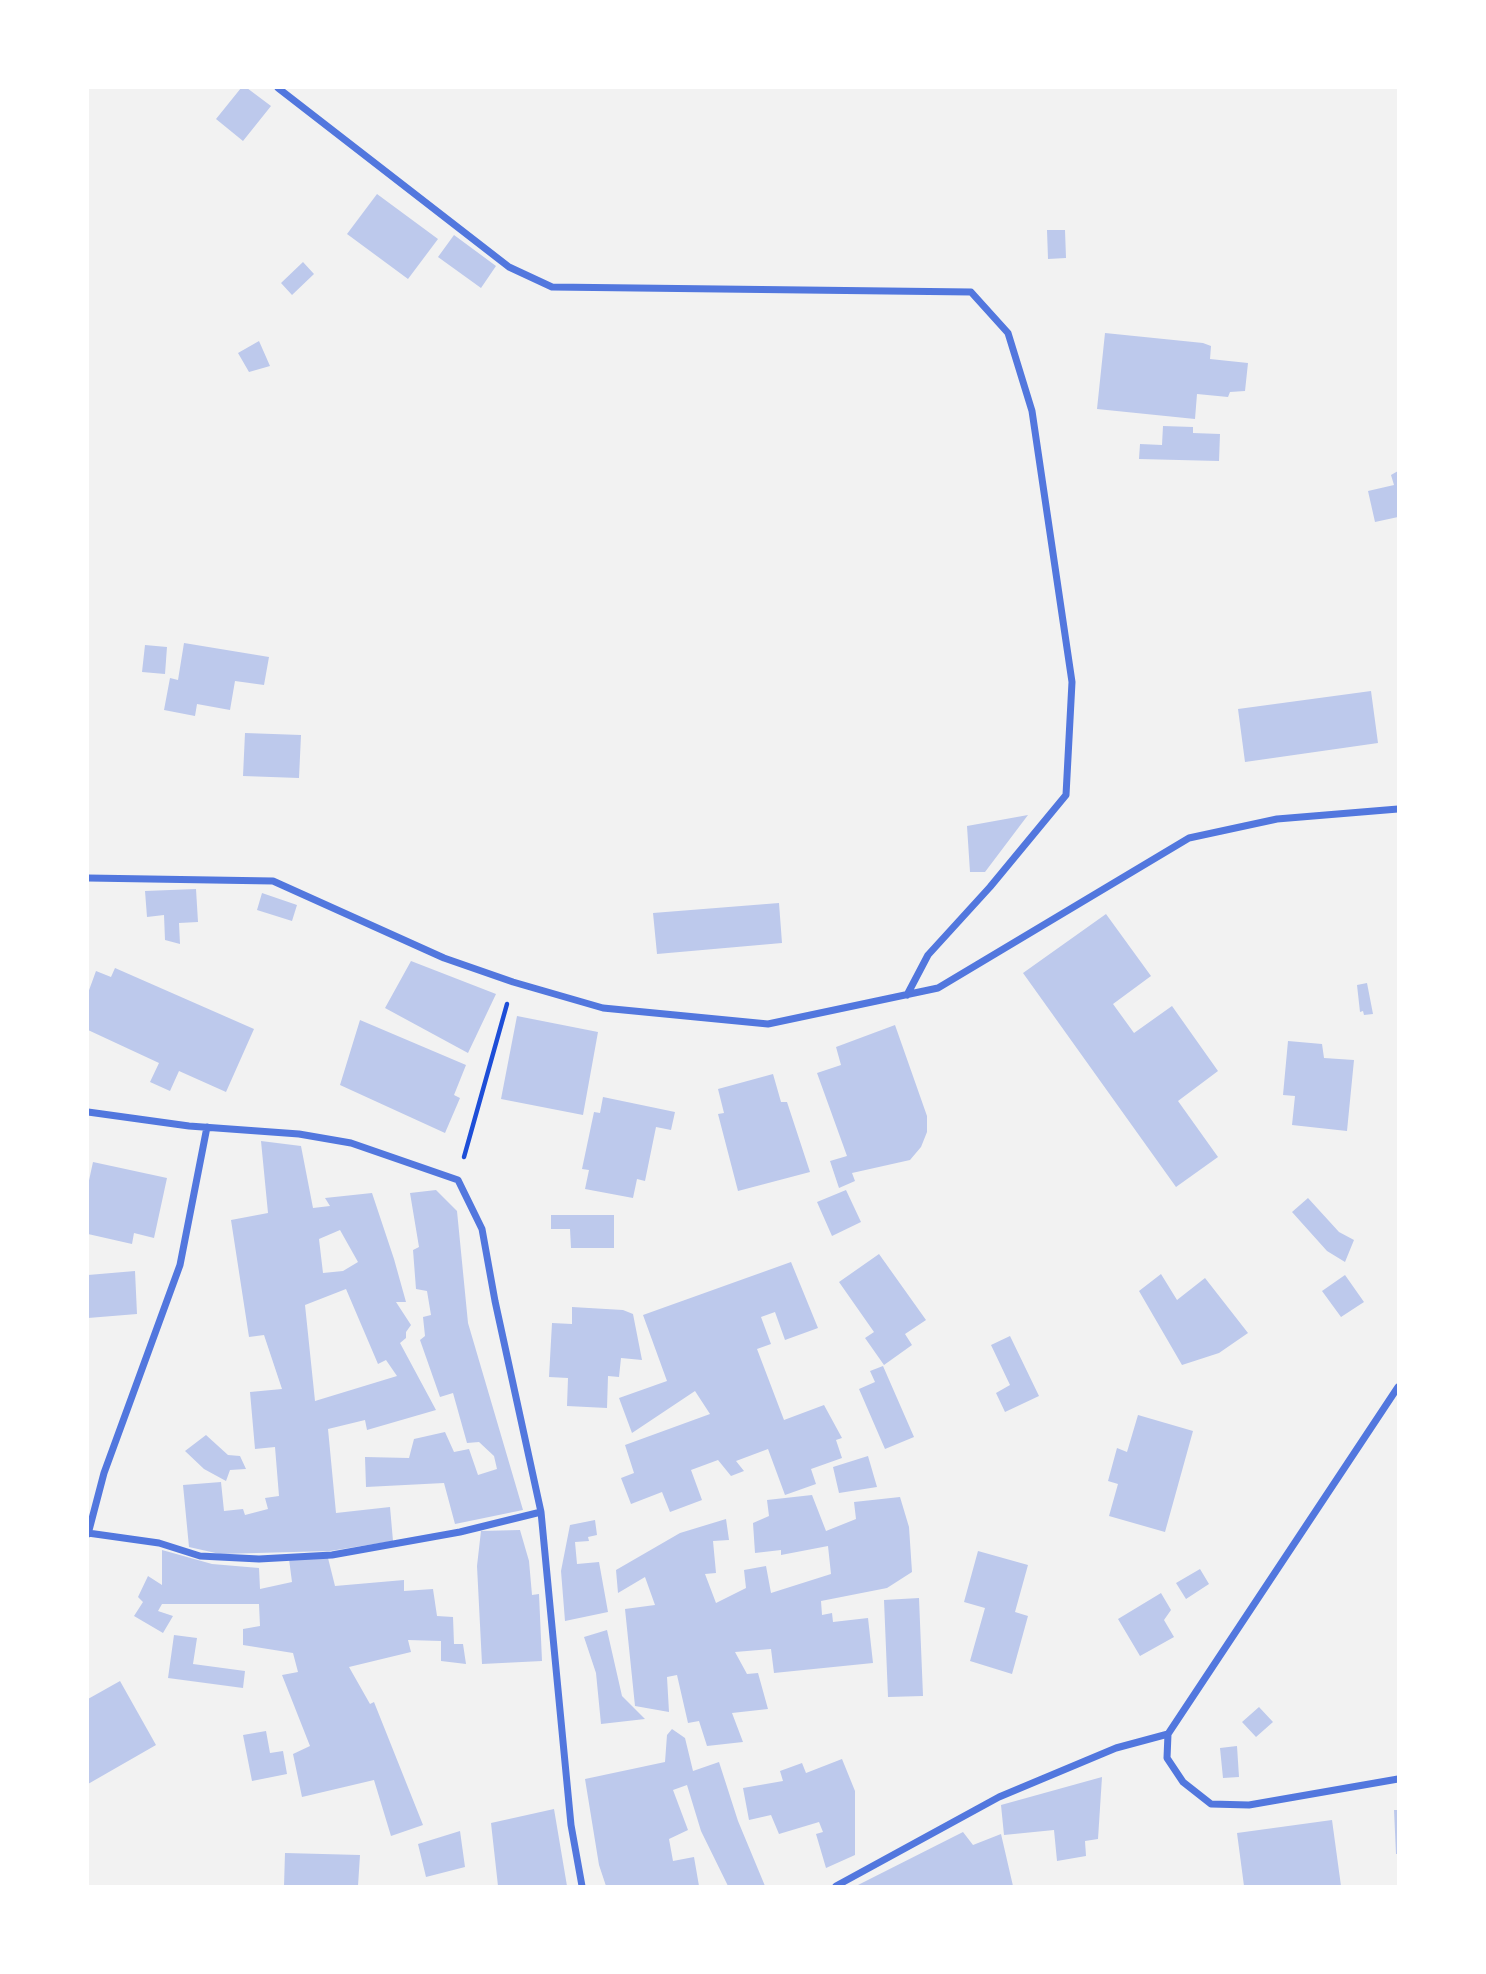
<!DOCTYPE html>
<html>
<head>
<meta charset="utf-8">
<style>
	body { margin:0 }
	#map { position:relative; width:1486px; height:1974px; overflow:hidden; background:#f2f2f2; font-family:Ubuntu,sans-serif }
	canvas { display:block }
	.frame { position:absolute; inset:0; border:89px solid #fff; pointer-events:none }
</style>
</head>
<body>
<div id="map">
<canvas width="1486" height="1974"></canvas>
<div class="frame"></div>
</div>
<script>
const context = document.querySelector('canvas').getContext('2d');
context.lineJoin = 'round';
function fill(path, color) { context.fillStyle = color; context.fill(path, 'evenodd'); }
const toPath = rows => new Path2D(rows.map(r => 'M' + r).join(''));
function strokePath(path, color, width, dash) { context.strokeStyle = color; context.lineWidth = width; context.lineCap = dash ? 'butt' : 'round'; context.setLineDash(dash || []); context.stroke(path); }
fill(toPath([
	[241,88,247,88,271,106,243,141,216,119],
	[377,194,438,239,408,279,347,234],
	[1047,230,1065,230,1066,258,1048,259],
	[454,235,496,266,481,288,438,257],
	[303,262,314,274,292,295,281,283],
	[1105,333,1203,343,1211,346,1210,359,1248,363,1245,391,1230,392,1228,397,1197,394,1195,419,1097,409],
	[259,341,270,366,249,372,238,353],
	[1163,426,1193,427,1193,433,1220,434,1219,461,1139,459,1140,444,1162,445],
	[1398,471,1398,517,1375,522,1368,491,1394,485,1391,475],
	[184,643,269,657,264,685,235,681,230,710,197,704,195,716,164,710,170,678,178,680],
	[145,645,167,647,165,674,142,672],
	[1371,691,1378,743,1245,762,1238,709],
	[245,733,301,735,299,778,243,776],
	[1028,815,985,872,970,872,967,826],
	[196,889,198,922,179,923,180,944,165,940,164,915,147,917,145,891],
	[262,893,297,905,292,921,257,910],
	[779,903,782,943,657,954,653,913],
	[1106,914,1151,976,1113,1004,1134,1033,1172,1006,1218,1071,1178,1101,1218,1157,1176,1187,1023,973],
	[411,961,496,994,468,1053,385,1008],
	[115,968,254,1029,226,1092,179,1071,170,1091,150,1082,159,1063,88,1030,88,993,96,971,111,977],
	[1367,983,1373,1014,1364,1015,1363,1011,1360,1012,1357,985],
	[517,1016,598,1032,583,1115,501,1099],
	[360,1020,466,1065,454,1095,460,1098,445,1133,340,1085],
	[895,1025,927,1116,927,1132,921,1147,910,1160,852,1173,855,1181,839,1188,830,1161,847,1156,817,1073,841,1065,836,1047],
	[1288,1041,1322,1044,1324,1058,1354,1060,1347,1131,1292,1125,1295,1096,1283,1095],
	[773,1074,781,1102,787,1102,810,1172,738,1191,718,1114,724,1113,718,1089],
	[603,1097,675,1112,671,1130,656,1127,645,1181,637,1179,633,1198,585,1189,589,1170,582,1169,594,1112,600,1113],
	[261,1141,301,1146,313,1208,330,1206,325,1198,372,1193,394,1259,406,1302,396,1302,411,1325,406,1332,406,1338,400,1343,436,1410,367,1430,365,1420,328,1429,336,1513,390,1507,393,1541,330,1551,220,1554,189,1547,183,1485,221,1482,224,1511,243,1509,245,1515,268,1509,265,1498,279,1496,275,1447,255,1449,250,1392,282,1389,264,1335,249,1337,231,1220,268,1213],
	[340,1230,358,1262,343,1271,323,1273,319,1239],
	[346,1289,378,1364,386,1360,397,1376,315,1401,305,1305],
	[93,1162,167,1178,154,1238,134,1233,132,1244,88,1234,88,1185],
	[436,1190,457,1211,468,1323,523,1510,455,1524,444,1483,366,1487,365,1457,409,1458,414,1439,445,1432,454,1452,469,1449,478,1475,497,1469,494,1456,479,1442,467,1443,453,1393,440,1397,420,1340,425,1336,423,1317,431,1315,427,1291,416,1289,413,1250,419,1247,410,1193],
	[846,1190,861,1222,832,1236,817,1202],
	[1308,1198,1339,1232,1354,1240,1345,1262,1327,1251,1292,1212],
	[551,1215,614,1215,614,1248,571,1248,570,1229,551,1229],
	[879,1254,926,1320,905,1334,912,1345,884,1365,865,1338,874,1332,839,1282],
	[791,1262,818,1328,785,1340,775,1312,761,1317,771,1344,757,1349,784,1420,824,1405,842,1438,836,1440,842,1458,811,1469,816,1484,785,1495,768,1449,736,1461,744,1471,731,1476,718,1460,691,1470,702,1500,670,1512,662,1492,631,1504,621,1478,634,1473,625,1445,710,1414,695,1391,632,1433,619,1398,667,1381,643,1315],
	[135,1271,137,1314,88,1318,88,1275],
	[1161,1274,1177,1300,1205,1278,1248,1333,1219,1353,1182,1365,1139,1291],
	[1345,1275,1364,1302,1341,1317,1322,1291],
	[572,1307,623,1310,633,1314,642,1360,621,1358,619,1377,608,1376,607,1408,567,1406,568,1378,549,1377,552,1323,572,1324],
	[1010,1336,1039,1396,1005,1412,996,1393,1010,1385,991,1345],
	[883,1366,914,1437,885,1449,859,1389,875,1382,870,1371],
	[1138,1415,1193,1431,1165,1532,1109,1516,1118,1484,1108,1481,1117,1448,1127,1452],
	[206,1435,228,1455,240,1456,246,1469,230,1470,226,1481,204,1469,185,1451],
	[868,1456,877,1487,839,1493,833,1467],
	[812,1495,826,1531,856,1519,854,1502,900,1497,909,1527,912,1572,887,1588,821,1601,822,1615,832,1613,833,1622,868,1618,873,1663,774,1673,771,1649,735,1652,747,1674,758,1673,768,1709,732,1713,743,1742,707,1746,699,1721,688,1723,677,1675,667,1677,669,1712,635,1706,625,1609,655,1605,645,1577,618,1593,616,1570,680,1533,726,1519,729,1540,713,1541,716,1573,705,1574,716,1603,746,1588,744,1570,766,1566,771,1593,831,1574,828,1546,781,1555,781,1550,755,1553,753,1523,769,1516,767,1500],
	[595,1520,597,1535,588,1537,589,1541,575,1542,577,1564,599,1562,608,1612,565,1621,561,1571,570,1525],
	[520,1530,529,1561,532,1595,539,1594,542,1661,482,1664,477,1566,481,1531],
	[162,1550,212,1564,259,1568,260,1589,292,1582,289,1559,328,1558,335,1586,404,1580,404,1591,433,1589,437,1616,453,1617,454,1644,463,1644,466,1664,441,1661,441,1641,408,1640,411,1652,349,1667,370,1704,374,1702,423,1825,391,1836,374,1780,302,1797,293,1754,310,1746,282,1675,298,1672,293,1653,243,1645,243,1629,260,1626,259,1604,162,1604,158,1611,173,1616,163,1633,134,1616,143,1602,138,1597,148,1576,162,1585],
	[978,1551,1028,1565,1015,1612,1028,1616,1012,1674,970,1661,985,1608,964,1602],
	[1200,1569,1209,1584,1186,1599,1176,1583],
	[1161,1593,1171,1610,1164,1620,1174,1637,1140,1656,1118,1619],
	[919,1598,923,1696,888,1697,884,1600],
	[607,1630,622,1696,645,1719,601,1724,596,1673,584,1637],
	[174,1635,197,1638,193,1664,245,1671,243,1688,168,1678],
	[120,1681,156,1745,88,1784,88,1699],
	[1259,1707,1273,1722,1256,1737,1242,1722],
	[672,1729,685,1738,693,1771,719,1762,738,1821,765,1886,728,1886,701,1831,687,1785,673,1790,688,1830,669,1839,673,1861,694,1857,699,1886,606,1886,599,1865,585,1779,665,1762,667,1735],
	[266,1731,270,1753,283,1751,287,1774,252,1781,243,1735],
	[1237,1746,1239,1777,1223,1778,1220,1748],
	[842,1759,855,1791,855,1855,826,1868,816,1834,823,1832,819,1822,779,1834,771,1815,749,1820,743,1788,783,1781,780,1771,802,1763,806,1773],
	[1102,1777,1098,1839,1085,1841,1086,1856,1057,1861,1054,1830,1004,1835,1001,1805],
	[554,1809,567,1886,498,1886,491,1823],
	[1394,1810,1398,1810,1398,1854,1396,1854],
	[1332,1820,1341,1886,1244,1886,1237,1833],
	[460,1831,465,1867,426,1877,418,1844],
	[963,1832,973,1845,1001,1834,1013,1886,856,1886],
	[285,1853,360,1855,358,1886,284,1886]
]), '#bdc9ec');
strokePath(toPath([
	[464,1157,507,1004]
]), '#1d4ed8', 4.5);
strokePath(toPath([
	[278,88,509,267,552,287,971,292,1008,333,1032,411,1072,682,1066,795,990,887,928,955,907,995],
	[88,878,273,881,444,958,513,982,603,1008,768,1024,938,988,1189,838,1277,819,1398,809],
	[88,1112,189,1126,299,1134,351,1143,458,1180,482,1229,495,1301,541,1512,571,1825,582,1886],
	[88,1533,159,1543,200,1556,259,1559,332,1555,460,1532,541,1512],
	[88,1534,104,1473,180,1265,207,1127],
	[1168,1734,1398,1387],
	[1168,1734,1167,1758,1183,1782,1211,1804,1249,1805,1398,1779],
	[836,1886,999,1797,1116,1748,1168,1734]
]), '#5277de', 7);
</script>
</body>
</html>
